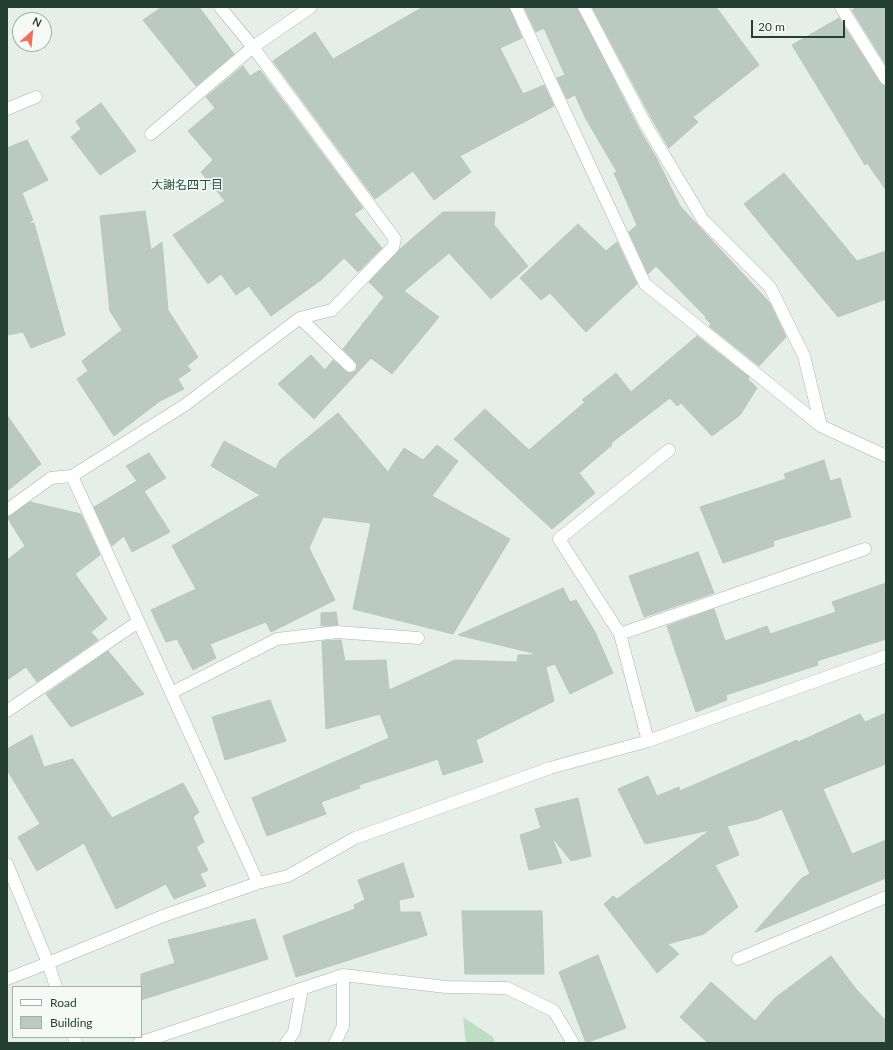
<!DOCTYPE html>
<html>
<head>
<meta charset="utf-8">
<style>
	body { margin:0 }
	#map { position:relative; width:893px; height:1050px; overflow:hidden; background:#e5eee8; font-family:Lato,sans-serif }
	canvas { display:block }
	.frame { position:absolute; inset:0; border:8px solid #244034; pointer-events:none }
	.legend { position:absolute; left:12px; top:986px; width:130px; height:52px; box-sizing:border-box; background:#f6faf7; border:1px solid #a2b0a9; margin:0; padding:5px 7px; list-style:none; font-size:12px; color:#244034 }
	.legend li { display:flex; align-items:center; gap:8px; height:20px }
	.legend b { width:20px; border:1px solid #a2b0a9 }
	.north { position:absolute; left:12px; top:12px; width:40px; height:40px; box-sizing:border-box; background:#f6faf7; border:1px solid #a2b0a9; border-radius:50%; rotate:27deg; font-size:11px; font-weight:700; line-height:16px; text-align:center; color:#244034 }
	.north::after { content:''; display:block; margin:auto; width:14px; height:18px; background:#f06d61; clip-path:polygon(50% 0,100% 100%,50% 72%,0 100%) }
	.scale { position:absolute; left:751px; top:20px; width:94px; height:18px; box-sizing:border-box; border:2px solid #244034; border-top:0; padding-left:5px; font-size:12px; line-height:14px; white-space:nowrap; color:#244034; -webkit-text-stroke:3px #f6faf7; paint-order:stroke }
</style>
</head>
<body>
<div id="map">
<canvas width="893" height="1050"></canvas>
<div class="frame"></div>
<ul class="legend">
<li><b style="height:5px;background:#fff"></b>Road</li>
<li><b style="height:11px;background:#bac9c1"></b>Building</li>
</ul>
<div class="north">N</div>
<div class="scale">20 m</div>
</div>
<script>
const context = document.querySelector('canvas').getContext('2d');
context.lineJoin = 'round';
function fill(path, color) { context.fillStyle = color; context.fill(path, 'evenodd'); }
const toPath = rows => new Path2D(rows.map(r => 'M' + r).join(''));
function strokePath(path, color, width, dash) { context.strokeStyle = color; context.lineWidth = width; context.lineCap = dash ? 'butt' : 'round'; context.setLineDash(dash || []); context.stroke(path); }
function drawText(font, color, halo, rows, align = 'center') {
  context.font = font + ' Lato,"Noto Sans JP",sans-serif'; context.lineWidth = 3; context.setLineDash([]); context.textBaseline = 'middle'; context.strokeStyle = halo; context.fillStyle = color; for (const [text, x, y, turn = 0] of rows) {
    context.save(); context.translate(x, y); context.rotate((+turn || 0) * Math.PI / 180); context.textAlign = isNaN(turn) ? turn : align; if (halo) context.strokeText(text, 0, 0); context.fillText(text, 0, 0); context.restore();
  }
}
fill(toPath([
	[463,1017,493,1037,495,1043,466,1043]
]), '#bedec2');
const building = toPath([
	[162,7,199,7,234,54,196,86,143,20,162,7],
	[423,7,509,7,522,38,500,48,523,94,544,85,554,106,460,156,471,172,434,200,413,171,375,199,273,61,315,32,333,59,423,7],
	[524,7,577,7,639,129,657,159,680,206,770,303,786,337,759,366,709,326,711,324,705,318,706,317,656,266,648,274,629,232,637,225,614,173,617,172,586,119,575,95,567,99,557,78,565,75,544,28,536,32,524,7],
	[592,7,716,7,759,65,693,117,698,122,669,148,653,121,592,7],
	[857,7,886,7,886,65,852,10,857,7],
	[839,18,880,83,886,86,886,190,867,163,865,165,792,45,839,18],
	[243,66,250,76,260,70,363,208,354,214,382,248,358,272,344,258,321,280,271,316,249,286,236,295,221,274,208,284,173,235,225,201,201,172,213,160,188,131,215,108,206,97,243,66],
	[101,103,136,151,100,175,71,137,81,129,76,121,101,103],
	[27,140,48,180,22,193,33,220,28,224,34,223,65,335,31,348,23,332,7,335,7,148,27,140],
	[784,173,857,261,886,251,886,299,838,317,744,204,784,173],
	[145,211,151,250,162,242,168,310,198,357,187,366,191,370,178,379,184,389,160,401,114,436,77,379,88,371,82,361,122,330,110,311,100,216,145,211],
	[443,212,495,212,494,225,528,266,491,299,449,253,404,291,439,317,392,374,371,358,314,419,278,384,311,355,325,370,333,360,348,373,356,371,357,364,343,349,384,297,369,282,400,249,443,212],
	[578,224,606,251,617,242,637,284,586,332,550,293,541,300,520,278,578,224],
	[697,336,749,377,748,379,757,388,740,415,712,436,681,403,677,406,670,398,611,443,612,445,579,473,595,493,552,529,454,439,485,409,529,450,585,402,582,400,616,373,631,392,697,336],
	[338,413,388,472,404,448,423,460,437,445,458,461,432,496,510,539,453,634,353,609,371,523,323,517,309,548,335,600,271,632,266,622,210,644,216,658,193,670,177,639,166,642,151,610,196,589,172,546,260,495,211,466,224,441,276,469,280,460,338,413],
	[7,415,41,464,7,491,7,415],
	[149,453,166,478,144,491,170,532,132,552,124,536,112,546,94,507,137,481,126,466,149,453],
	[824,460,830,481,840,478,851,517,773,541,774,546,723,563,700,507,786,479,784,474,824,460],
	[30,502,81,514,100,555,75,574,107,619,91,632,98,640,37,682,26,667,7,680,7,560,25,546,7,517,30,502],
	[698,552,714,593,644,617,629,576,698,552],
	[886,583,886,639,817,661,818,665,726,695,727,700,696,712,667,626,714,609,725,641,767,626,770,634,836,612,832,602,886,583],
	[563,588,570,602,576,600,595,632,613,673,570,694,555,664,546,667,554,701,476,740,483,762,443,775,438,759,359,785,360,788,321,802,326,814,267,836,252,798,389,738,380,714,326,729,322,641,341,640,345,661,386,660,389,690,455,660,517,662,518,655,532,655,533,653,458,635,563,588],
	[336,612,338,625,321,626,321,613,336,612],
	[108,651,144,694,71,727,46,694,108,651],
	[270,700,286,741,225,760,212,717,270,700],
	[886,713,886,764,823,789,852,854,886,840,886,878,755,932,802,878,810,874,782,809,758,819,727,826,739,855,715,865,738,907,704,934,668,944,679,954,657,973,604,904,613,896,617,899,710,830,645,844,618,789,648,776,657,796,679,787,680,791,797,740,798,742,860,714,865,722,886,713],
	[32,735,44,767,73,759,112,818,183,783,199,812,193,817,204,842,196,847,208,870,200,874,206,886,174,899,166,884,116,909,84,843,37,871,18,837,40,824,7,770,7,749,32,735],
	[578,798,591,856,571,861,552,837,562,863,529,870,520,835,541,828,535,809,578,798],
	[403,863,414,897,399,900,400,912,420,912,427,935,296,977,283,936,355,909,354,905,365,900,358,880,403,863],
	[462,911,542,911,544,974,465,974,462,911],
	[255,919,268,959,141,1000,141,974,175,963,168,940,255,919],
	[598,955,626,1028,586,1043,559,972,598,955],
	[831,956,856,989,886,1021,886,1043,708,1043,680,1017,711,982,755,1021,775,998,831,956]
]);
fill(building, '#bac9c1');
strokePath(building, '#b7c8be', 1);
const street = toPath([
	[516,7,645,284,821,426,886,456],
	[584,7,646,125,703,220,770,287,804,356,821,426],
	[841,7,886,79],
	[7,109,36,97],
	[151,134,253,47,311,7],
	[300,318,350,366],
	[72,476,258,883],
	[7,510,51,478,72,476,185,405,300,318,332,310,393,247,395,239,253,47,220,7],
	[620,634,865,549],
	[171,693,277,639,337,632,418,638],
	[7,711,138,622],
	[648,741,620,634,559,539,669,450],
	[7,864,48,963,163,916,258,883,288,876,355,838,550,768,648,741,886,656],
	[738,959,886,897],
	[7,979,48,963,56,987],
	[74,1037,76,1043],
	[139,1043,343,975,446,987,507,988,554,1011,573,1043],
	[286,1043,294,1032,302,989],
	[335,1043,343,1026,343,975]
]);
strokePath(street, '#a7b6ae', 13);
strokePath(street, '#fff', 12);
drawText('12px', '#20523e', '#f6faf7', [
	["大謝名四丁目",187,185]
]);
</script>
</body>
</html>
